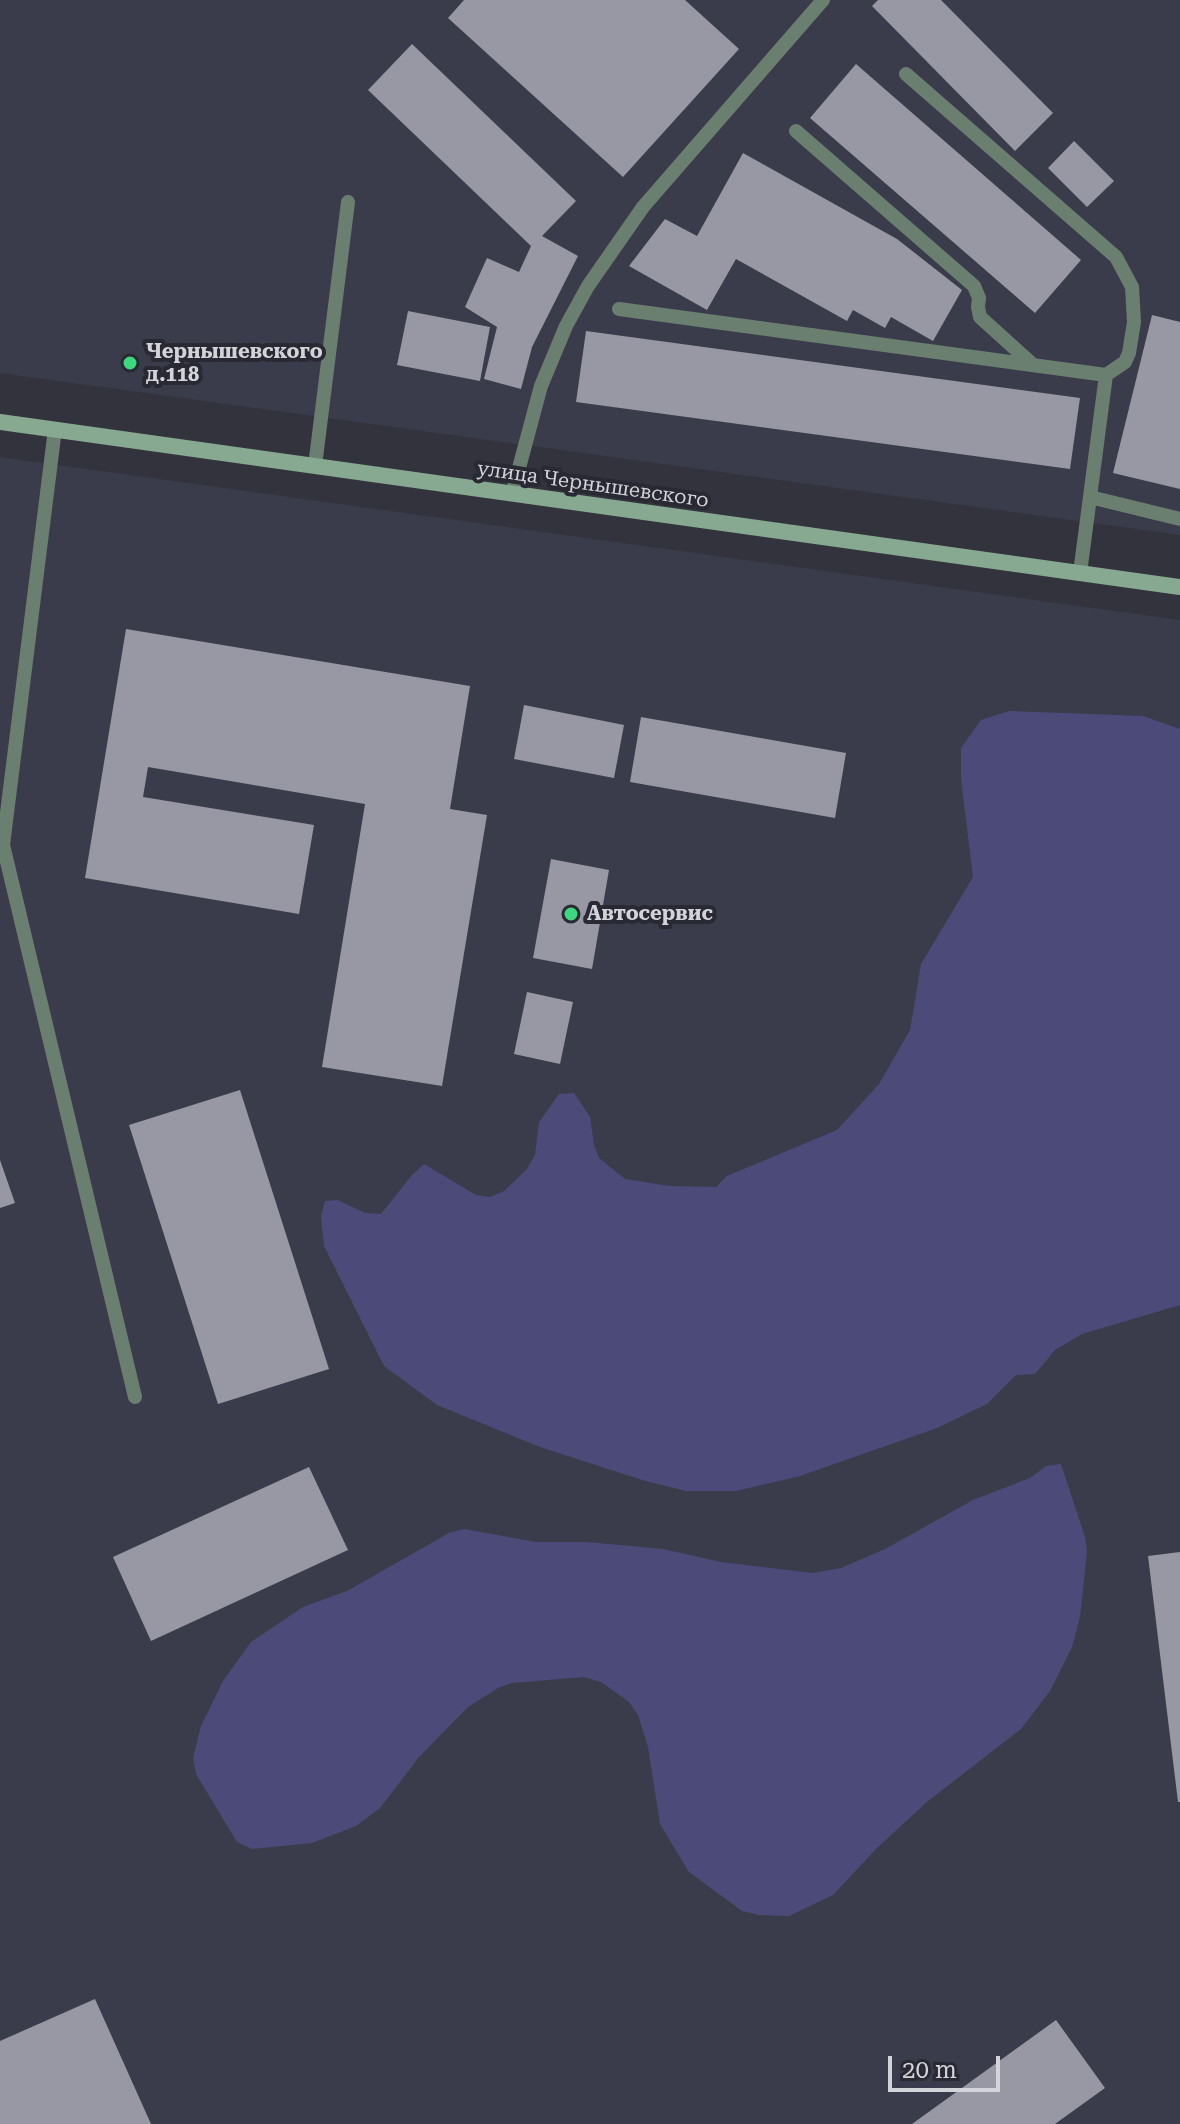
<!DOCTYPE html>
<html>
<head>
<meta charset="utf-8">
<style>
	body { margin:0 }
	#map { position:relative; width:1180px; height:2124px; overflow:hidden; background:#33333d; font-family:"Roboto Serif",serif }
	canvas { display:block }
	.scale { position:absolute; left:888px; top:2056px; width:112px; height:36px; box-sizing:border-box; border:4px solid #d3d3da; border-top:0; padding-left:10px; font-size:24px; line-height:28px; white-space:nowrap; color:#d3d3da; -webkit-text-stroke:6px #292933; paint-order:stroke }
</style>
</head>
<body>
<div id="map">
<canvas width="1180" height="2124"></canvas>
<div class="scale">20 m</div>
</div>
<script>
const context = document.querySelector('canvas').getContext('2d');
context.lineJoin = 'round';
function fill(path, color) { context.fillStyle = color; context.fill(path, 'evenodd'); }
const toPath = rows => new Path2D(rows.map(r => 'M' + r).join(''));
function strokePath(path, color, width, dash) { context.strokeStyle = color; context.lineWidth = width; context.lineCap = dash ? 'butt' : 'round'; context.setLineDash(dash || []); context.stroke(path); }
function drawText(font, color, halo, rows, align = 'center') {
  context.font = font + ' "Roboto Serif",serif'; context.lineWidth = 8; context.setLineDash([]); context.textBaseline = 'middle'; context.strokeStyle = halo; context.fillStyle = color; for (const [text, x, y, turn = 0] of rows) {
    context.save(); context.translate(x, y); context.rotate((+turn || 0) * Math.PI / 180); context.textAlign = isNaN(turn) ? turn : align; if (halo) context.strokeText(text, 0, 0); context.fillText(text, 0, 0); context.restore();
  }
}
fill(toPath([
	[0,0,1180,0,1180,535,0,373],
	[0,457,1180,620,1180,2124,0,2124]
]), '#3b3c4b');
fill(toPath([
	[1009,711,1143,716,1180,729,1180,1305,1082,1334,1055,1350,1035,1374,1016,1375,987,1404,937,1428,800,1476,736,1491,686,1491,642,1480,540,1447,437,1405,384,1366,324,1246,321,1216,325,1201,338,1200,365,1213,381,1214,412,1175,424,1164,476,1195,490,1197,504,1191,527,1169,535,1155,539,1122,559,1094,574,1093,590,1117,594,1145,599,1158,625,1179,669,1186,716,1187,727,1176,837,1130,879,1084,910,1030,921,964,973,877,961,779,961,748,981,720],
	[1061,1464,1085,1537,1087,1551,1080,1617,1072,1647,1050,1691,1021,1729,928,1801,877,1848,833,1895,789,1916,759,1915,742,1911,689,1872,660,1824,648,1747,638,1715,629,1702,601,1682,584,1677,512,1683,498,1688,468,1707,419,1757,380,1808,356,1826,312,1843,252,1849,237,1842,196,1774,193,1758,201,1726,223,1681,251,1642,303,1607,347,1591,449,1533,464,1529,536,1542,587,1542,663,1549,721,1562,812,1573,841,1568,885,1549,973,1500,1030,1478,1046,1466]
]), '#4b4a78');
fill(toPath([
	[464,0,685,0,739,49,623,177,448,18],
	[878,0,941,0,1053,113,1015,151,872,6],
	[412,44,576,201,542,236,578,256,532,347,521,389,484,379,497,327,465,307,487,258,519,272,531,246,368,90],
	[856,64,1081,260,1035,313,810,118],
	[1074,141,1114,181,1087,207,1048,168],
	[743,153,897,239,962,290,933,341,891,317,885,328,853,310,847,321,736,259,707,310,629,266,665,219,697,236],
	[408,311,490,327,480,381,397,365],
	[1152,315,1180,322,1180,489,1113,473],
	[586,331,1080,398,1070,469,576,402],
	[126,629,470,686,450,809,487,815,442,1086,322,1067,365,804,148,767,143,797,314,825,299,914,85,878],
	[524,705,624,725,614,778,514,759],
	[641,717,846,753,835,818,630,782],
	[551,859,609,870,592,969,533,958],
	[527,992,573,1002,560,1064,514,1054],
	[240,1090,329,1369,218,1404,129,1125],
	[0,1160,15,1203,0,1208],
	[309,1467,348,1550,151,1641,113,1557],
	[1180,1552,1180,1802,1178,1802,1148,1556],
	[95,1999,151,2124,0,2124,0,2041],
	[1056,2020,1105,2088,1055,2124,912,2124]
]), '#9798a3');
strokePath(toPath([
	[906,74,1116,257,1132,287,1134,322,1129,353,1125,362,1106,375],
	[796,131,974,286,979,298,978,307,980,317,1032,364],
	[619,309,1106,375,1080,573],
	[55,429,3,845,135,1397],
	[315,466,348,202],
	[512,494,541,386,566,326,588,286,643,207,823,0],
	[1090,497,1180,519]
]), '#6a7f70', 14);
strokePath(toPath([
	[0,422,1180,587]
]), '#88a991', 16);
for (const [x, y, r, color] of [
	[130,363,8,"#3cd77e"],
	[571,914,8,"#3cd77e"]
]) { const dot = new Path2D(); dot.arc(x, y, r, 0, 2 * Math.PI); context.fillStyle = color; context.fill(dot); strokePath(dot, '#292933', 3); }
drawText('bold 20px', '#d3d3da', '#292933', [
	["Чернышевского",146,352],
	["д.118",146,375],
	["Автосервис",587,914]
], 'left');
drawText('20px', '#d3d3da', '#292933', [
	["улица Чернышевского",593,485,8]
]);
</script>
</body>
</html>
